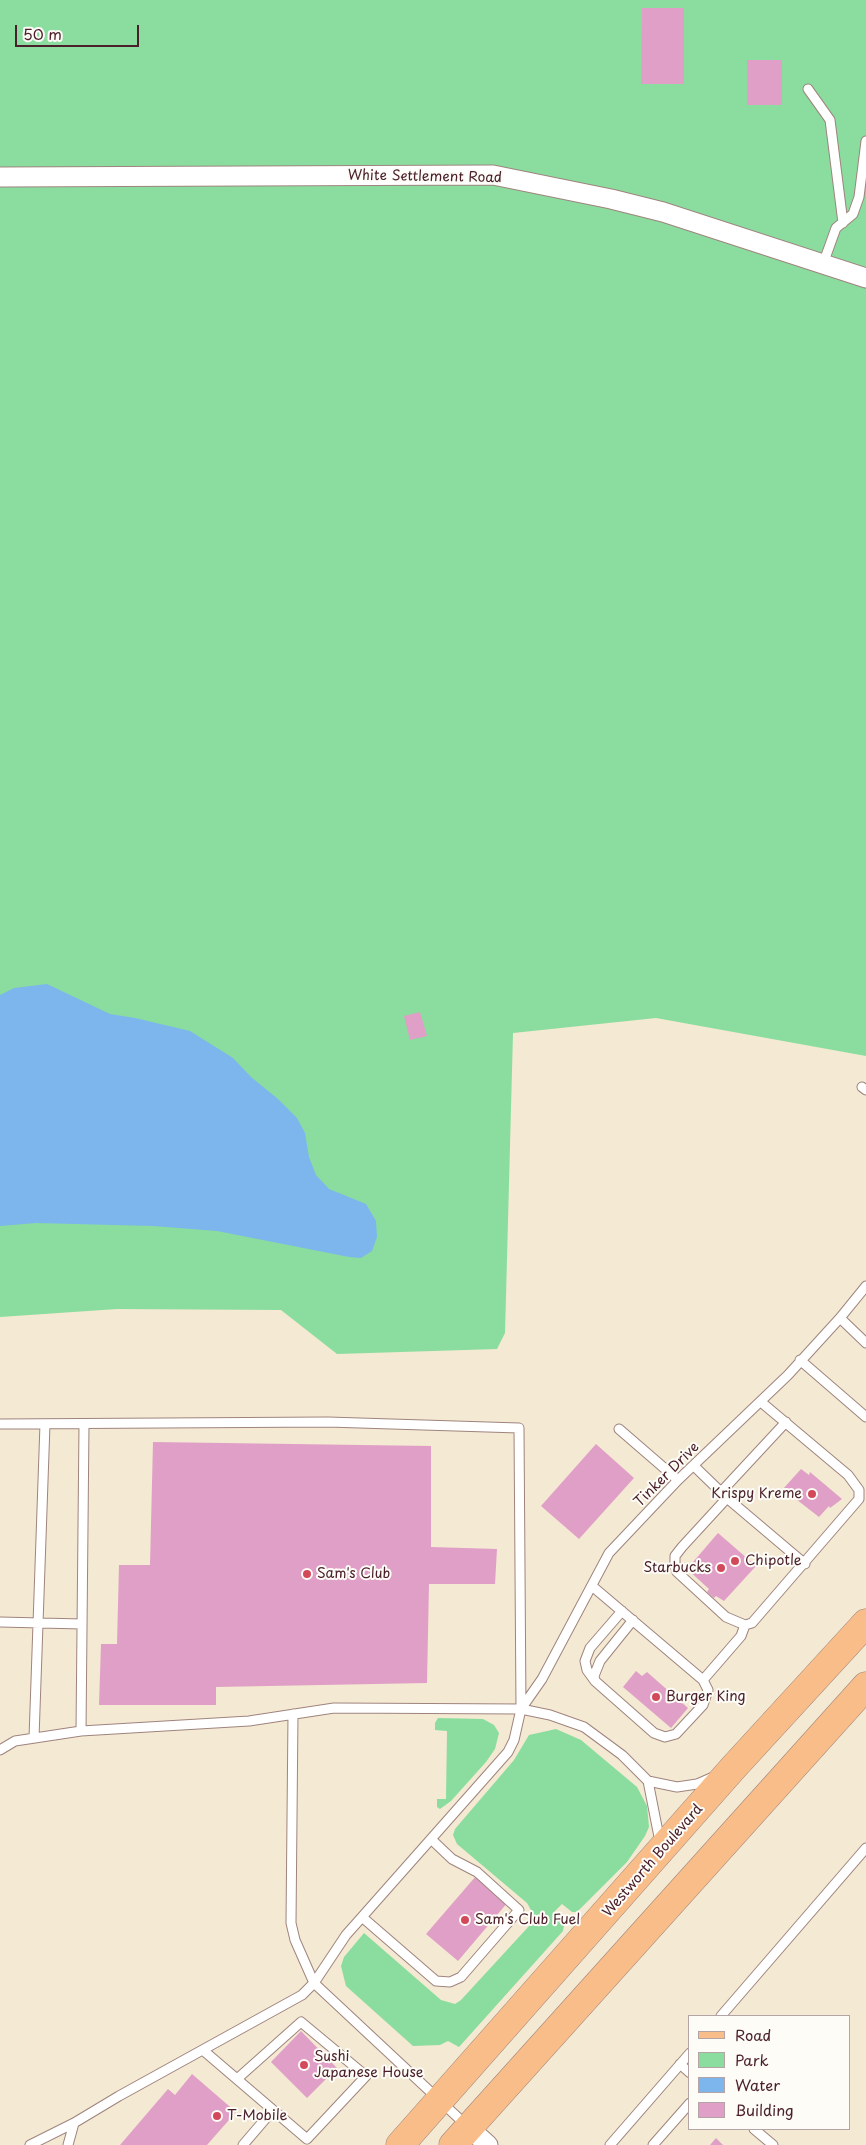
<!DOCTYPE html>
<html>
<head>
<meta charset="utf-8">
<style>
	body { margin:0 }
	#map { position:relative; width:866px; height:2145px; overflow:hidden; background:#f4e9d2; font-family:"Playpen Sans",sans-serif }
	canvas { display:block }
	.legend { position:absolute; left:688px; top:2015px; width:162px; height:115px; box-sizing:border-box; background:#fdfcf7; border:1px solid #b5a4a5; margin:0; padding:6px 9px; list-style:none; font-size:15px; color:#4a1f2b }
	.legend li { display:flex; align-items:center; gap:10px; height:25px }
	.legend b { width:25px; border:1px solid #b5a4a5 }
	.scale { position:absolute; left:15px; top:25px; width:124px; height:22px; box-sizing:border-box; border:2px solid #4a1f2b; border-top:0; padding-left:6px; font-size:15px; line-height:18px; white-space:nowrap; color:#4a1f2b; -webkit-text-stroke:4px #fdfcf7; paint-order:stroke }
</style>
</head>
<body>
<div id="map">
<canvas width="866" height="2145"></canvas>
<ul class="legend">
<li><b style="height:6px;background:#f8bd89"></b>Road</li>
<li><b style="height:14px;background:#8add9e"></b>Park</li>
<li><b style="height:14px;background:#7db6ed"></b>Water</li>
<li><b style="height:14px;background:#e09fc7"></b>Building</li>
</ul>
<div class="scale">50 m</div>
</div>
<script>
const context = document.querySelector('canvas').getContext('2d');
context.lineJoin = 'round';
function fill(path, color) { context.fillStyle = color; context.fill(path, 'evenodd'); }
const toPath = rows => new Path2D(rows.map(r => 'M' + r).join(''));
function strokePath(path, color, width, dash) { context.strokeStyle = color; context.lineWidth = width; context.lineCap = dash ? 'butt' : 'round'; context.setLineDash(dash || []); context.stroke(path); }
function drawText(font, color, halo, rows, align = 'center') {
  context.font = font + ' "Playpen Sans",sans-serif'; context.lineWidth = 4; context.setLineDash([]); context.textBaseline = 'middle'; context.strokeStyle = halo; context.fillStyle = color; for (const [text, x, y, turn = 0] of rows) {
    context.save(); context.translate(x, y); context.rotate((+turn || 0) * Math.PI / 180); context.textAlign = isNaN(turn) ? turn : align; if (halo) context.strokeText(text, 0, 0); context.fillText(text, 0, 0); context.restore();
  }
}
fill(toPath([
	[0,0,866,0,866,1056,656,1018,513,1033,505,1333,497,1349,337,1354,281,1310,117,1309,0,1317],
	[438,1718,483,1719,494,1725,499,1733,495,1749,486,1762,451,1801,440,1809,437,1807,437,1799,446,1799,447,1731,435,1730,435,1723],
	[556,1729,581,1740,637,1787,647,1806,649,1827,645,1836,627,1862,577,1912,572,1912,562,1904,554,1912,565,1920,563,1931,459,2047,448,2041,440,2045,413,2046,346,1986,341,1966,344,1957,364,1933,441,2000,455,2004,461,2000,530,1925,531,1910,527,1903,457,1844,453,1835,455,1829,514,1760,529,1735]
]), '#8add9e');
fill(toPath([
	[47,984,110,1014,135,1018,190,1031,233,1058,251,1077,278,1099,297,1118,305,1133,309,1157,316,1175,329,1189,366,1204,376,1221,377,1237,372,1251,361,1258,349,1257,217,1231,153,1226,36,1223,0,1226,0,995,14,988]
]), '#7db6ed');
fill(toPath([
	[642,8,684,8,684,84,641,84],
	[747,60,782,60,782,105,747,105],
	[420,1012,427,1036,410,1040,404,1016],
	[153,1442,431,1446,431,1547,497,1549,495,1584,429,1584,427,1683,216,1687,216,1705,99,1705,101,1644,117,1644,119,1565,150,1565],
	[596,1444,634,1478,579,1539,541,1506],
	[801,1469,809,1475,810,1472,842,1499,830,1508,829,1506,819,1517,783,1489],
	[718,1533,756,1566,724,1601,716,1596,714,1598,707,1592,709,1589,687,1569],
	[636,1671,642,1676,647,1672,688,1708,671,1728,623,1687],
	[476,1876,508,1902,458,1961,426,1934],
	[301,2031,337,2068,307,2098,271,2062],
	[192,2074,236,2112,207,2145,120,2145,168,2089,175,2095],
	[716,2138,723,2145,710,2145]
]), '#e09fc7');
const lane = toPath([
	[808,89,830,120,843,223],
	[823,264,836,228,853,214,859,197,866,141],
	[862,1087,866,1090],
	[840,1318,866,1343],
	[800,1360,866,1417],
	[0,1424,328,1422,519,1428,521,1709,514,1740,508,1752,362,1917,346,1935,314,1983,302,1995,119,2096,74,2123,30,2145],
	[619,1429,678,1480],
	[694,1466,727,1498,682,1547,675,1556,675,1566,677,1572,726,1617,745,1625,752,1623,859,1499,859,1490,848,1475,761,1402],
	[721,1492,786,1422],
	[727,1498,805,1564],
	[592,1586,703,1680,708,1690,703,1705,676,1734,665,1737,654,1733,595,1681,587,1670,585,1661,590,1648,622,1611],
	[0,1622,82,1624],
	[703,1680,741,1636,745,1625],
	[595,1681,594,1676,600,1661,633,1620],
	[521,1709,542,1679,609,1553,678,1480,788,1375,840,1318,866,1286],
	[293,1714,291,1923,295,1940,314,1983,466,2125],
	[81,1731,84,1424],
	[34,1738,45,1424],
	[0,1750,15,1741,81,1731,249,1721,334,1708,521,1709,550,1715,584,1727,622,1755,648,1781,677,1787,697,1784,713,1777],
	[648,1781,660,1842],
	[362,1917,436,1981,450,1982,461,1977,519,1910,477,1872,452,1859,431,1839],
	[721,2016,866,1848],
	[204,2051,273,2110,243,2145],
	[680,2064,690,2073],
	[237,2079,301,2022,366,2076,307,2139,273,2110],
	[754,2129,773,2145],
	[68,2145,74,2123],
	[610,2145,690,2053],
	[653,2145,690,2103]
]);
const street = toPath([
	[0,177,493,175,611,199,663,212,866,278],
	[468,2127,488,2145]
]);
const primary = toPath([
	[400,2145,733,1768,866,1623],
	[453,2145,866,1686]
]);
strokePath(lane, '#9f847e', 11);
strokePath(street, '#9f847e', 21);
strokePath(primary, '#9f847e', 29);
strokePath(lane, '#fff', 9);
strokePath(street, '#fff', 19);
strokePath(primary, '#f8bd89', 28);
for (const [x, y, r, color] of [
	[812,1494,5,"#d1495b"],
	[735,1561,5,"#d1495b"],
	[721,1568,5,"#d1495b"],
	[307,1574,5,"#d1495b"],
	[656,1697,5,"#d1495b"],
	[465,1920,5,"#d1495b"],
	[304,2065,5,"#d1495b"],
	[217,2116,5,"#d1495b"]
]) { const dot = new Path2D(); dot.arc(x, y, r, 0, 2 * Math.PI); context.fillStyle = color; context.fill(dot); strokePath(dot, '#fdfcf7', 2); }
drawText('14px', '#4a1f2b', '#fdfcf7', [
	["White Settlement Road",425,177,1],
	["Tinker Drive",667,1475,-45],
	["Westworth Boulevard",653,1861,-49]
]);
drawText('14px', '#4a1f2b', '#fdfcf7', [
	["Krispy Kreme",802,1494,"right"],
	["Chipotle",745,1561],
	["Starbucks",711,1568,"right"],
	["Sam's Club",317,1574],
	["Burger King",666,1697],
	["Sam's Club Fuel",475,1920],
	["Sushi",314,2057],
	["Japanese House",314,2073],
	["T-Mobile",227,2116]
], 'left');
</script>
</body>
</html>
